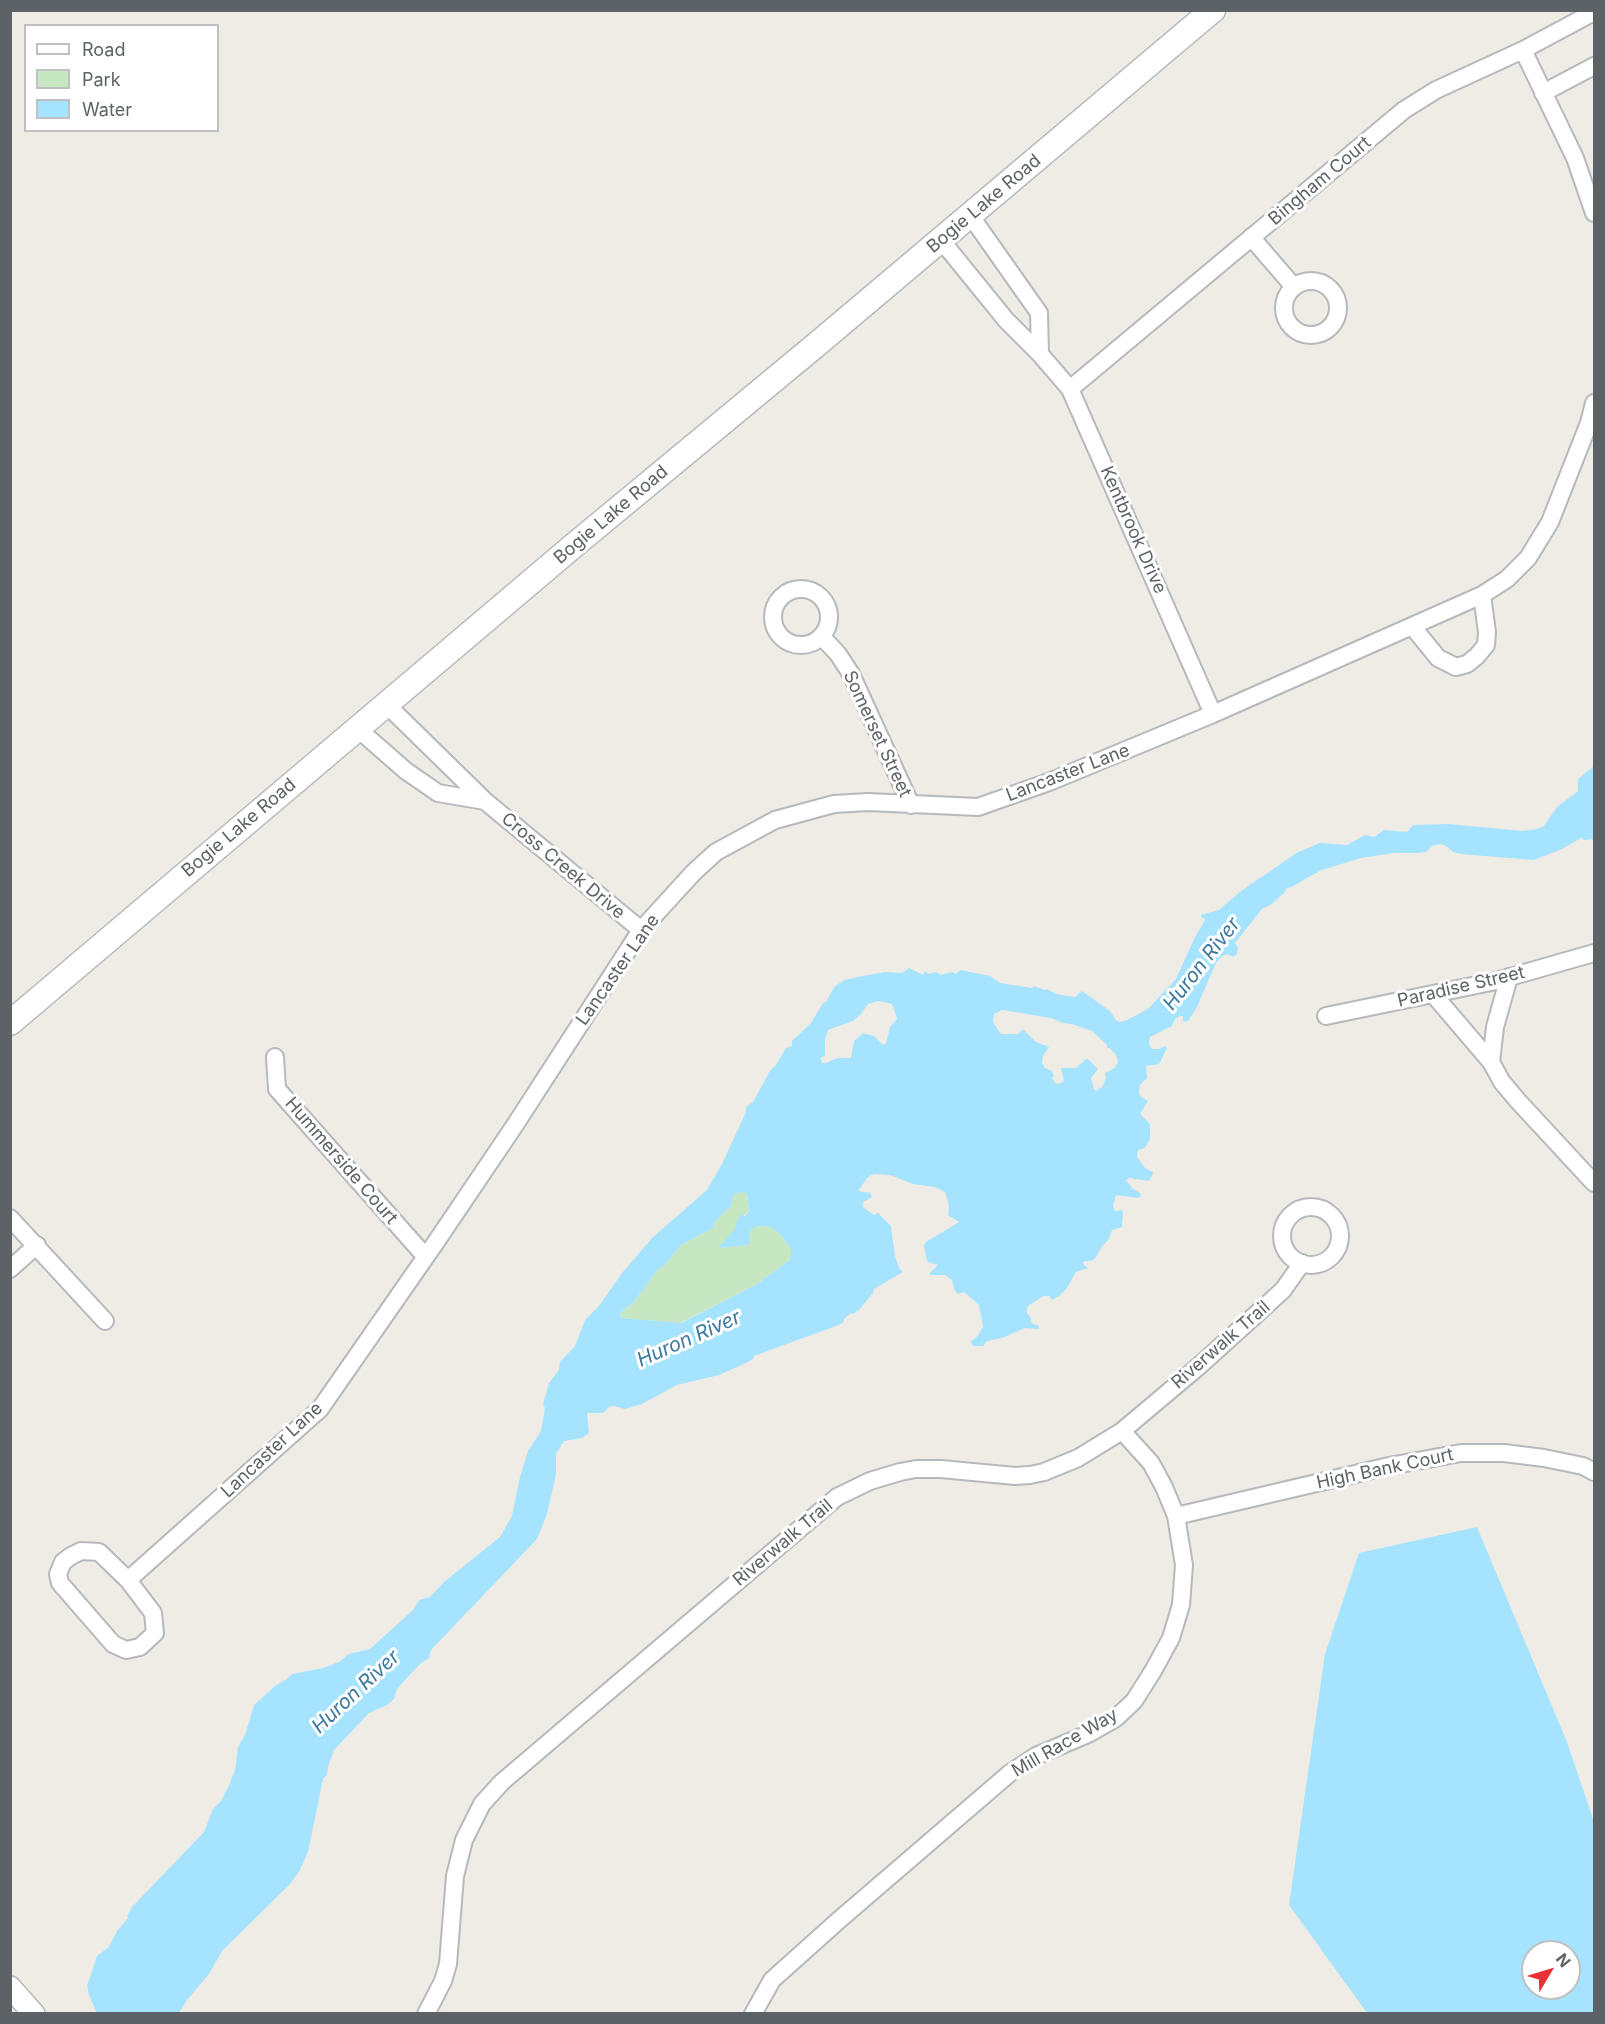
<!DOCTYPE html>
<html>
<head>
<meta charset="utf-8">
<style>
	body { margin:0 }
	#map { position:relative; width:1605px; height:2024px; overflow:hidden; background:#efece5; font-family:Inter,sans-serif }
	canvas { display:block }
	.frame { position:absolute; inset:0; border:12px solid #5d6266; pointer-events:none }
	.legend { position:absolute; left:24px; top:24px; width:195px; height:108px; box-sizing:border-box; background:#fff; border:2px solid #bec0c2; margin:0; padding:8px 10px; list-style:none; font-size:18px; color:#5d6266 }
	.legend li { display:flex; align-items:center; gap:12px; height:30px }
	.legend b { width:30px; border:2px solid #bec0c2 }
	.north { position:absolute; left:1521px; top:1940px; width:60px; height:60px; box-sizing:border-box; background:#fff; border:2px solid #bec0c2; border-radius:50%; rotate:52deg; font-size:16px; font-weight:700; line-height:24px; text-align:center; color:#5d6266 }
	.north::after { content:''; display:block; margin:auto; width:21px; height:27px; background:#ea3138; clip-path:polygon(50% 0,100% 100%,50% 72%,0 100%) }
</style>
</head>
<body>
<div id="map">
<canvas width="1605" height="2024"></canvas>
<div class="frame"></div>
<ul class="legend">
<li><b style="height:8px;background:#fff"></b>Road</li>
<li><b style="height:16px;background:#c6e7c2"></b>Park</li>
<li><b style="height:16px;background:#a6e3ff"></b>Water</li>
</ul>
<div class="north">N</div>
</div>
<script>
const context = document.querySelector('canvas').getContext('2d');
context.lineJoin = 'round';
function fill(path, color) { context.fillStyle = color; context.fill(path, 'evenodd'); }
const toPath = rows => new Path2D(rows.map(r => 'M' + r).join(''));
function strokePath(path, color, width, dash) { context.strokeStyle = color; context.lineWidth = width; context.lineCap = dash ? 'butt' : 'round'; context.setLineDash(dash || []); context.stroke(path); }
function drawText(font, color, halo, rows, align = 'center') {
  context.font = font + ' Inter,sans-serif'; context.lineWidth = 6; context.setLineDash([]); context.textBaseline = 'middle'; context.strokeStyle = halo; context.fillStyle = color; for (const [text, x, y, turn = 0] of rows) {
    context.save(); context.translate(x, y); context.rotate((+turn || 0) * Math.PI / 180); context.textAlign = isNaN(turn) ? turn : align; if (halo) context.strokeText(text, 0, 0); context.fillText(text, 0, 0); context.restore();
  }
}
fill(toPath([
	[742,1192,747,1194,749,1211,737,1221,736,1229,719,1248,749,1245,750,1231,757,1226,771,1227,781,1235,791,1249,791,1259,757,1284,680,1323,622,1318,620,1314,622,1311,633,1303,659,1268,663,1267,681,1245,713,1228,714,1223,725,1211,730,1208,734,1194]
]), '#c6e7c2');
fill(toPath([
	[1594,766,1594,840,1590,839,1585,840,1581,838,1562,849,1534,860,1460,854,1453,852,1446,846,1441,844,1432,846,1426,852,1416,853,1394,853,1361,858,1322,870,1312,875,1292,887,1287,888,1285,892,1272,904,1262,909,1235,943,1238,947,1237,954,1233,957,1227,954,1221,957,1216,963,1197,1007,1188,1021,1183,1022,1183,1016,1180,1016,1175,1019,1172,1026,1150,1037,1149,1044,1152,1049,1159,1049,1165,1046,1167,1048,1159,1064,1146,1066,1147,1078,1140,1085,1139,1091,1140,1096,1148,1101,1140,1114,1150,1124,1150,1139,1145,1148,1138,1150,1137,1157,1145,1168,1153,1172,1152,1176,1149,1181,1129,1178,1126,1180,1133,1189,1140,1193,1141,1196,1138,1198,1116,1195,1113,1206,1115,1211,1122,1210,1123,1212,1122,1227,1112,1230,1109,1239,1103,1245,1094,1260,1083,1262,1084,1265,1088,1268,1076,1272,1067,1288,1059,1296,1052,1300,1049,1296,1043,1296,1027,1307,1027,1313,1031,1318,1031,1323,1039,1326,1039,1329,1025,1328,1002,1338,987,1341,983,1346,973,1346,971,1341,977,1337,983,1327,979,1305,964,1292,958,1294,954,1289,952,1280,945,1275,930,1275,930,1273,938,1265,928,1262,926,1257,924,1245,926,1242,959,1222,948,1215,949,1206,945,1192,935,1187,913,1184,890,1175,874,1174,868,1177,858,1191,870,1193,872,1196,871,1198,863,1202,863,1207,874,1215,878,1213,891,1226,895,1256,899,1268,903,1272,874,1289,873,1293,859,1310,853,1314,851,1313,844,1319,843,1323,836,1326,754,1356,753,1359,746,1363,719,1375,677,1385,642,1404,625,1409,614,1406,609,1407,603,1413,587,1413,589,1433,582,1438,564,1441,556,1454,556,1474,547,1514,537,1539,431,1650,429,1658,421,1663,404,1681,397,1689,394,1699,387,1705,369,1713,334,1750,328,1767,327,1775,323,1779,308,1852,300,1870,290,1884,222,1951,209,1974,187,2000,179,2013,97,2013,90,1998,87,1986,97,1956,108,1948,117,1931,128,1918,127,1916,132,1907,204,1832,213,1809,221,1801,230,1783,235,1770,238,1747,245,1735,254,1705,275,1686,287,1679,292,1674,323,1668,339,1662,349,1654,370,1649,413,1610,419,1600,430,1597,444,1582,500,1537,512,1516,520,1477,528,1451,541,1431,545,1408,543,1404,549,1383,559,1370,560,1362,575,1346,585,1320,599,1306,622,1273,653,1237,707,1190,723,1162,746,1112,746,1107,753,1102,770,1071,776,1065,786,1048,792,1046,792,1041,811,1023,823,1003,826,1002,835,986,845,980,857,977,885,972,902,973,909,968,923,975,925,971,929,974,936,972,941,975,952,972,956,974,960,970,990,976,1000,983,1032,988,1034,986,1045,990,1047,989,1056,994,1075,997,1082,991,1110,1011,1116,1020,1120,1022,1127,1020,1148,1009,1176,979,1195,937,1204,922,1205,919,1201,917,1201,915,1219,910,1241,891,1298,852,1320,843,1347,845,1365,835,1374,837,1384,830,1407,832,1413,825,1448,824,1523,831,1537,829,1544,826,1557,807,1578,791,1578,779],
	[878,1001,890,1003,893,1006,897,1019,890,1027,886,1043,883,1045,874,1036,863,1033,854,1041,851,1058,837,1058,826,1063,822,1063,821,1058,825,1055,825,1039,828,1030,853,1021,861,1014,868,1004],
	[1002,1010,1051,1018,1063,1023,1072,1024,1092,1031,1107,1045,1107,1048,1110,1048,1116,1055,1118,1061,1115,1068,1105,1073,1106,1079,1102,1087,1096,1091,1094,1089,1091,1078,1098,1069,1087,1058,1076,1068,1061,1068,1064,1081,1058,1084,1055,1083,1052,1078,1054,1076,1052,1071,1045,1068,1042,1063,1043,1056,1049,1047,1036,1042,1023,1029,1018,1034,1001,1034,993,1022,994,1014],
	[742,1192,747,1194,749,1211,744,1217,742,1213,737,1221,735,1229,718,1248,749,1245,750,1231,757,1226,771,1227,781,1235,791,1249,791,1259,757,1284,681,1323,622,1318,620,1315,622,1311,633,1303,659,1268,663,1267,681,1245,713,1228,714,1223,725,1211,730,1208,734,1194],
	[1477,1527,1567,1742,1594,1822,1594,2013,1367,2013,1289,1905,1325,1654,1359,1553],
	[1533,1952,1569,1952,1569,1988,1533,1988]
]), '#a6e3ff');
const minor = toPath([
	[1523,50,1575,158,1594,213],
	[1543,93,1594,66],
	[970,215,1039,313,1040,354],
	[1251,237,1294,287],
	[941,240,1006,320,1040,354,1070,389,1213,714],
	'1284 308a27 27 0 1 1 54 0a27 27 0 1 1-54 0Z',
	[1070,389,1404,110,1436,90,1523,50,1594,12],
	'773 617a28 28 0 1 1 56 0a28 28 0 1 1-56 0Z',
	[1412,626,1438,658,1456,667,1467,664,1477,656,1486,645,1487,632,1482,595],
	[821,636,838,654,851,674,911,805],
	[387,705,485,801,641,930],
	[358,729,406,771,438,793,485,801],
	[1509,977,1495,1027,1491,1062,1502,1082,1518,1101,1594,1183],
	[1433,994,1491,1062],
	[1326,1016,1496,981,1594,953],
	[275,1057,277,1089,425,1256],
	'1282 1236a29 29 0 1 1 58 0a29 29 0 1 1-58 0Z',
	[10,1218,105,1321],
	[10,1269,37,1245],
	[1176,1516,1389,1466,1461,1453,1504,1453,1544,1458,1583,1466,1594,1472],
	[128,1580,99,1552,81,1551,71,1556,63,1562,58,1574,60,1583,113,1644,126,1650,140,1647,155,1633,153,1613,128,1580,320,1409,436,1242,515,1125,641,930,694,872,716,852,775,820,834,804,868,802,978,807,1049,782,1213,714,1482,595,1507,579,1528,558,1550,522,1589,423,1594,403],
	[426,2014,443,1981,448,1964,455,1876,464,1840,482,1804,502,1782,837,1497,870,1481,900,1472,916,1469,941,1469,1015,1476,1030,1475,1044,1472,1078,1458,1122,1431,1198,1367,1283,1290,1302,1263],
	[753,2014,772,1980,839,1920,1010,1773,1036,1756,1088,1734,1116,1718,1134,1701,1153,1671,1171,1638,1181,1605,1184,1565,1176,1516,1164,1487,1151,1463,1122,1431]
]);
const tertiary = toPath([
	[10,1987,34,2014]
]);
const secondary = toPath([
	[10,1023,572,547,816,345,1213,10]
]);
strokePath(minor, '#b6b9bc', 20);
strokePath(tertiary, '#b6b9bc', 24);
strokePath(secondary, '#b4b9bd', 27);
strokePath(minor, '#fff', 16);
strokePath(tertiary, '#fff', 21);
strokePath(secondary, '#fff', 24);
drawText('18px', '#5d6266', '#fff', [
	["Bingham Court",1320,181,-40],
	["Bogie Lake Road",984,204,-40],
	["Bogie Lake Road",611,515,-40],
	["Kentbrook Drive",1133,530,66],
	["Somerset Street",877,734,65],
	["Lancaster Lane",1068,773,-21],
	["Bogie Lake Road",239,828,-40],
	["Cross Creek Drive",563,866,40],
	["Lancaster Lane",618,970,-55],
	["Paradise Street",1461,987,-13],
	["Hummerside Court",341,1161,49],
	["Riverwalk Trail",1221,1345,-41],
	["Lancaster Lane",272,1450,-43],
	["High Bank Court",1385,1469,-12],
	["Riverwalk Trail",783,1543,-40],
	["Mill Race Way",1065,1743,-30]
]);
drawText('italic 20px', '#3b78a0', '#fff', [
	["Huron River",1202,964,-52],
	["Huron River",689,1339,-24],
	["Huron River",356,1692,-43]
]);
</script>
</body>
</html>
